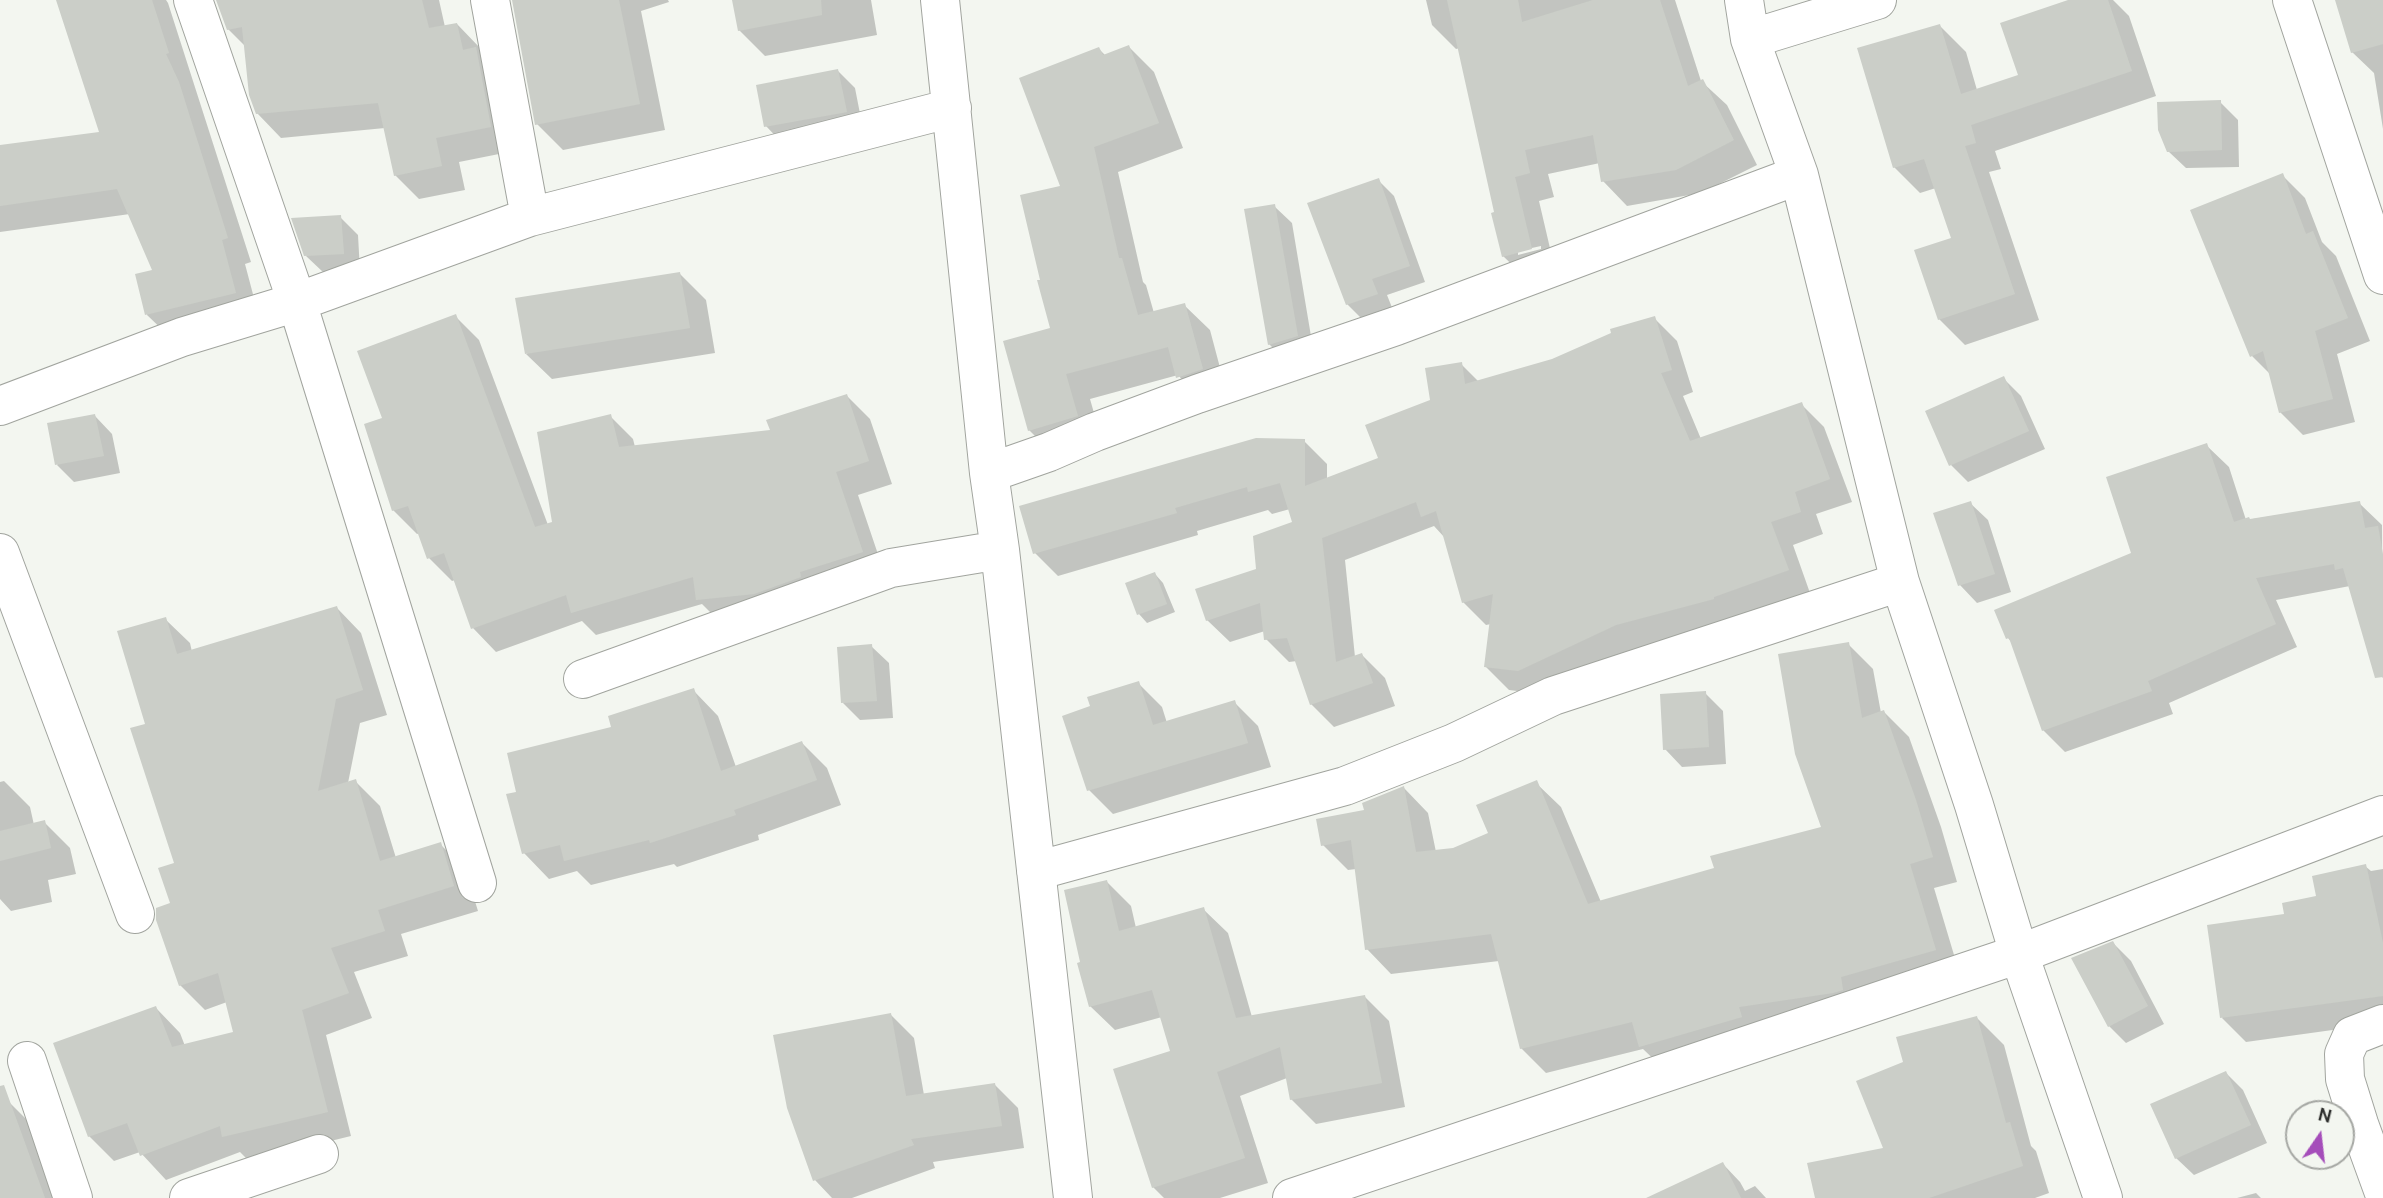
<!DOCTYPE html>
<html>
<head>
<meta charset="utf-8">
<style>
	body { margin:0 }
	#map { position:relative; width:2383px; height:1198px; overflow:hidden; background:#f3f6f0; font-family:Overpass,sans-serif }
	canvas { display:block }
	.north { position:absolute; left:2285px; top:1100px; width:70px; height:70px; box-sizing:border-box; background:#f3f6f0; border:2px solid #a5a7a3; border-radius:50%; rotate:14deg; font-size:19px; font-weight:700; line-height:28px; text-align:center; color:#30312f }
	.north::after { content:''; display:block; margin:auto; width:24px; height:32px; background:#a54dba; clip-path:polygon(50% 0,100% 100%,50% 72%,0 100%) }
</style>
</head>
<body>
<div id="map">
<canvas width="2383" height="1198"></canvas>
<div class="north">N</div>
</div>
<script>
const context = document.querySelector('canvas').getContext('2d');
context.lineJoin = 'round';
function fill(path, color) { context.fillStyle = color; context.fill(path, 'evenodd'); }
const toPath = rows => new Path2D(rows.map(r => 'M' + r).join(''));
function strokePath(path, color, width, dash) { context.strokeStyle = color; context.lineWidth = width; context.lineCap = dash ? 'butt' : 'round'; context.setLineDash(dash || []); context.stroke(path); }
fill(toPath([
	[71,0,166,0,168,3,251,262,245,264,259,317,171,338,147,315,154,271,130,214,0,232,0,147,101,134],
	[218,0,439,0,445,27,457,24,481,49,514,151,459,162,465,190,419,199,395,175,385,128,281,138,257,113,246,47,228,29],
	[514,0,668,0,669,2,641,11,665,130,563,150,537,124],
	[734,0,871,0,877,35,765,56,739,30],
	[1426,0,1675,0,1701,81,1727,105,1757,165,1701,193,1627,206,1603,181,1600,163,1548,174,1554,197,1539,201,1556,274,1528,280,1503,256,1496,213,1460,48,1456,49,1432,25],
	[1541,246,1541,249,1518,255,1518,251],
	[2074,0,2113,0,2129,16,2156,96,1995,151,2001,169,1989,172,2039,320,1965,345,1939,319,1953,239,1936,188,1920,193,1894,167,1940,26,1966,52,1977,90,2020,76],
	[2337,0,2383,0,2383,129,2374,73,2352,52],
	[1129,47,1154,72,1183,148,1118,172,1143,282,1146,285,1154,313,1184,305,1210,330,1227,394,1203,403,1178,375,1090,399,1102,441,1054,455,1029,430,1052,329,1042,281,1062,187,1099,49,1106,56],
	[838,71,855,88,863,129,783,144,766,126],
	[2220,102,2238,120,2239,167,2186,168,2168,151],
	[2282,175,2305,198,2322,242,2336,256,2370,341,2337,354,2355,422,2303,435,2280,412,2271,375,2252,356],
	[1378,180,1394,196,1425,282,1387,295,1393,310,1363,320,1347,304],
	[1274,206,1292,223,1314,354,1287,362,1269,344],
	[340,217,358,235,360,271,324,273,306,256],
	[680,274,706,300,715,353,552,379,526,354],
	[455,316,479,340,548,525,554,524,610,416,633,439,635,447,772,432,847,396,870,419,892,484,858,495,885,575,721,623,702,604,596,635,582,621,496,652,473,628,455,580,452,581,429,558,420,533,417,534,393,510,384,419],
	[1654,318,1677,341,1693,392,1683,396,1701,439,1801,404,1824,427,1852,502,1816,514,1823,534,1793,545,1810,593,1542,694,1509,690,1486,667,1491,624,1486,625,1463,602,1445,538,1434,526,1345,560,1355,657,1362,655,1385,678,1395,706,1334,727,1311,704,1297,661,1289,662,1266,639,1265,631,1230,642,1207,620,1258,570,1295,523,1290,509,1272,514,1268,510,1197,531,1198,535,1058,576,1035,553,1304,441,1327,464,1327,480,1380,459,1432,401,1461,364,1479,382,1552,361],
	[2004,379,2021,396,2045,449,1968,482,1951,465],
	[95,416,112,434,120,473,74,482,57,465],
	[2206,445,2229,467,2246,520,2359,503,2382,525,2383,678,2375,670,2350,586,2276,600,2297,647,2169,703,2173,714,2065,752,2043,730,2012,643,2008,638,1996,611,2134,554],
	[1970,503,1988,520,2011,592,1977,603,1960,585],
	[1155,574,1163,583,1175,612,1147,623,1139,614],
	[337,608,361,633,387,715,360,723,348,783,355,781,380,806,396,858,440,844,465,869,478,911,401,934,408,956,354,972,372,1018,326,1035,351,1136,249,1161,240,1152,166,1180,140,1152,114,1161,89,1136,156,1008,180,1033,185,1046,235,1034,227,1002,205,1010,180,985,172,904,177,864,147,725,165,619,190,643,192,652],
	[1848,644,1873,669,1881,713,1884,712,1909,737,1941,827,1957,882,1934,888,1960,975,1666,1071,1643,1049,1546,1073,1521,1048,1499,961,1391,974,1367,949,1356,869,1348,870,1323,845,1366,811,1404,788,1428,813,1436,852,1453,850,1491,834,1536,783,1561,807,1601,902,1716,869,1823,829],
	[871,646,889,663,893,718,860,720,843,703],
	[1138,683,1162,707,1167,723,1234,702,1258,726,1271,767,1113,814,1089,790,1092,707],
	[693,690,718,716,736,767,802,743,827,768,841,805,758,835,759,840,677,867,674,864,591,885,577,871,549,879,524,853,519,793,614,728],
	[1705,693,1723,711,1726,764,1682,767,1665,749],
	[4,781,30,807,34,825,44,822,70,848,76,874,48,880,52,902,11,911,0,899,0,782],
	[2365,866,2371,871,2383,869,2383,1023,2246,1042,2222,1018,2286,916],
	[1107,882,1131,906,1136,928,1203,909,1228,933,1252,1017,1364,996,1389,1021,1405,1107,1316,1124,1291,1099,1287,1078,1240,1096,1268,1183,1220,1198,1164,1198,1153,1187,1172,1052,1162,1017,1115,1030,1090,1006,1082,964],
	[2113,943,2131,961,2164,1024,2126,1043,2109,1026],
	[891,1015,914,1038,924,1095,995,1085,1018,1108,1024,1148,933,1162,935,1168,852,1198,832,1198,815,1180],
	[1977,1018,2004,1045,2031,1146,2036,1151,2049,1193,2035,1198,1816,1198,1886,1149,1905,1063],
	[2226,1073,2243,1090,2267,1143,2194,1175,2176,1158],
	[8,1101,34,1127,60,1198,0,1198,0,1104],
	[1723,1164,1740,1182,1745,1191,1755,1186,1766,1198,1701,1198],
	[2256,1193,2261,1198,2237,1198]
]), '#0003');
fill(toPath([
	[56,0,152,0,169,53,166,54,179,82,228,238,222,240,236,293,145,315,135,274,152,270,117,189,0,206,0,145,99,132],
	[216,0,422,0,429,28,457,23,463,50,476,47,491,127,436,138,442,166,394,176,378,103,256,114,249,95,242,27,227,30],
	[512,0,619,0,640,104,535,125],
	[732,0,821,0,822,15,738,31],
	[1447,0,1518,0,1522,22,1593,0,1660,0,1688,86,1703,79,1734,140,1676,170,1601,182,1593,135,1525,150,1530,173,1515,177,1532,249,1502,257,1491,213,1494,212],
	[2068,0,2108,0,2132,71,1971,125,1976,143,1965,146,2015,294,1938,320,1914,250,1951,238,1924,159,1893,168,1857,48,1940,24,1961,94,2018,75,2000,23],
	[2335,0,2383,0,2383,44,2351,53],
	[1129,45,1159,123,1094,147,1119,258,1122,258,1138,315,1185,303,1203,369,1176,378,1168,347,1066,374,1078,416,1028,431,1003,341,1050,328,1037,280,1040,280,1020,195,1060,186,1019,78,1099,47,1103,55],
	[838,69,847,112,764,127,756,85],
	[2221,100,2222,150,2167,152,2158,130,2157,102],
	[2283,173,2306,234,2313,231,2348,318,2315,331,2333,399,2279,413,2263,351,2250,357,2190,210],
	[1379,178,1410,266,1372,279,1378,294,1346,305,1307,203],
	[1275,204,1298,336,1268,345,1244,209],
	[341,215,344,254,304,256,291,218],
	[680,272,690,328,525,354,515,298],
	[456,314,535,527,552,522,537,432,611,414,619,447,770,430,766,420,847,394,869,461,836,472,863,552,800,572,801,577,754,594,696,600,693,577,571,613,566,595,471,629,444,553,427,559,408,506,392,511,364,424,382,418,357,351],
	[1655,316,1672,370,1661,373,1690,441,1802,402,1830,479,1795,492,1801,512,1771,522,1789,570,1714,597,1714,599,1616,625,1518,671,1484,667,1493,594,1462,603,1436,511,1421,517,1416,502,1322,538,1336,662,1362,653,1373,683,1310,705,1287,638,1264,640,1260,603,1206,621,1195,589,1256,569,1253,536,1292,522,1280,483,1248,492,1247,487,1175,508,1177,513,1033,554,1019,506,1256,438,1305,439,1305,486,1378,458,1365,425,1430,400,1425,368,1462,362,1465,384,1552,359,1611,333,1610,329],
	[2004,376,2029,431,1949,466,1925,411],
	[95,414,104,456,55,465,47,423],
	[2207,443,2234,522,2249,517,2250,519,2360,501,2365,528,2378,526,2383,554,2383,677,2375,678,2343,568,2335,570,2334,564,2256,578,2276,624,2148,681,2152,691,2042,731,2009,638,2006,639,1994,610,2131,553,2106,477],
	[1971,501,1995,574,1958,586,1933,513],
	[1155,572,1167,604,1137,615,1125,583],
	[337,606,363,690,336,699,318,791,356,779,380,861,441,842,454,886,378,910,385,931,331,948,349,993,302,1010,328,1112,222,1137,220,1126,140,1156,127,1123,88,1137,53,1043,156,1006,172,1047,233,1032,218,973,179,986,156,920,156,908,170,903,158,868,174,863,130,728,145,724,117,631,166,617,177,654],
	[1849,642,1862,718,1884,710,1916,800,1933,857,1910,864,1936,950,1841,977,1843,990,1833,993,1739,1007,1742,1017,1639,1047,1632,1022,1520,1049,1491,934,1365,950,1351,840,1321,846,1316,819,1364,810,1362,803,1404,786,1416,852,1453,848,1488,833,1476,805,1537,780,1588,904,1714,868,1710,856,1821,827,1795,754,1778,654],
	[872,644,877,701,841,703,837,647],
	[1139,681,1153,725,1235,700,1248,743,1087,791,1062,716,1090,706,1087,697],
	[694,688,721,771,802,741,817,780,734,810,736,815,650,843,649,840,564,861,560,845,522,854,506,794,516,792,507,753,611,727,608,716],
	[1706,691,1709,747,1663,750,1660,694],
	[45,820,51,848,0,861,0,831],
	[2366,864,2383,943,2383,996,2220,1018,2207,925,2284,914,2282,903,2316,896,2312,876],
	[1107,880,1119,931,1204,907,1236,1018,1365,995,1382,1083,1290,1100,1280,1047,1217,1072,1245,1158,1152,1188,1113,1069,1170,1051,1152,990,1089,1007,1077,963,1080,962,1064,890],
	[2113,941,2148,1006,2108,1027,2071,958],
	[891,1013,906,1096,995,1083,1002,1126,911,1139,914,1145,813,1181,787,1108,773,1035],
	[1977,1016,2006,1123,2010,1122,2023,1166,1929,1198,1815,1198,1807,1163,1883,1148,1856,1081,1903,1062,1896,1037],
	[2226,1071,2251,1125,2175,1159,2150,1104],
	[4,1085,45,1198,0,1198,0,1086],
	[1723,1162,1741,1198,1646,1198]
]), '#cbcec8');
const minor = toPath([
	[193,0,297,302,477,883],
	[490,0,530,217],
	[940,0,989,473,1000,550,1073,1198],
	[1744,0,1750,39,1799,175,1900,582,1974,805,2019,954,2383,815],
	[2292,0,2383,275],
	[1750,39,1877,0],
	[0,406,182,337,297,302,530,217,952,108],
	[989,473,1049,452,1095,432,1197,394,1396,326,1799,175],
	[0,553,135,914],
	[583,679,891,568,1000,550],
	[1036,871,1345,786,1454,743,1553,696,1900,582],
	[2383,1024,2352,1036,2344,1054,2345,1079,2359,1124,2383,1190],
	[27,1061,73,1198],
	[189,1198,319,1154],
	[1292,1198,2019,954,2103,1198]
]);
strokePath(minor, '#a1a49e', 40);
strokePath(minor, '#fff', 38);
</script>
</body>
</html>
